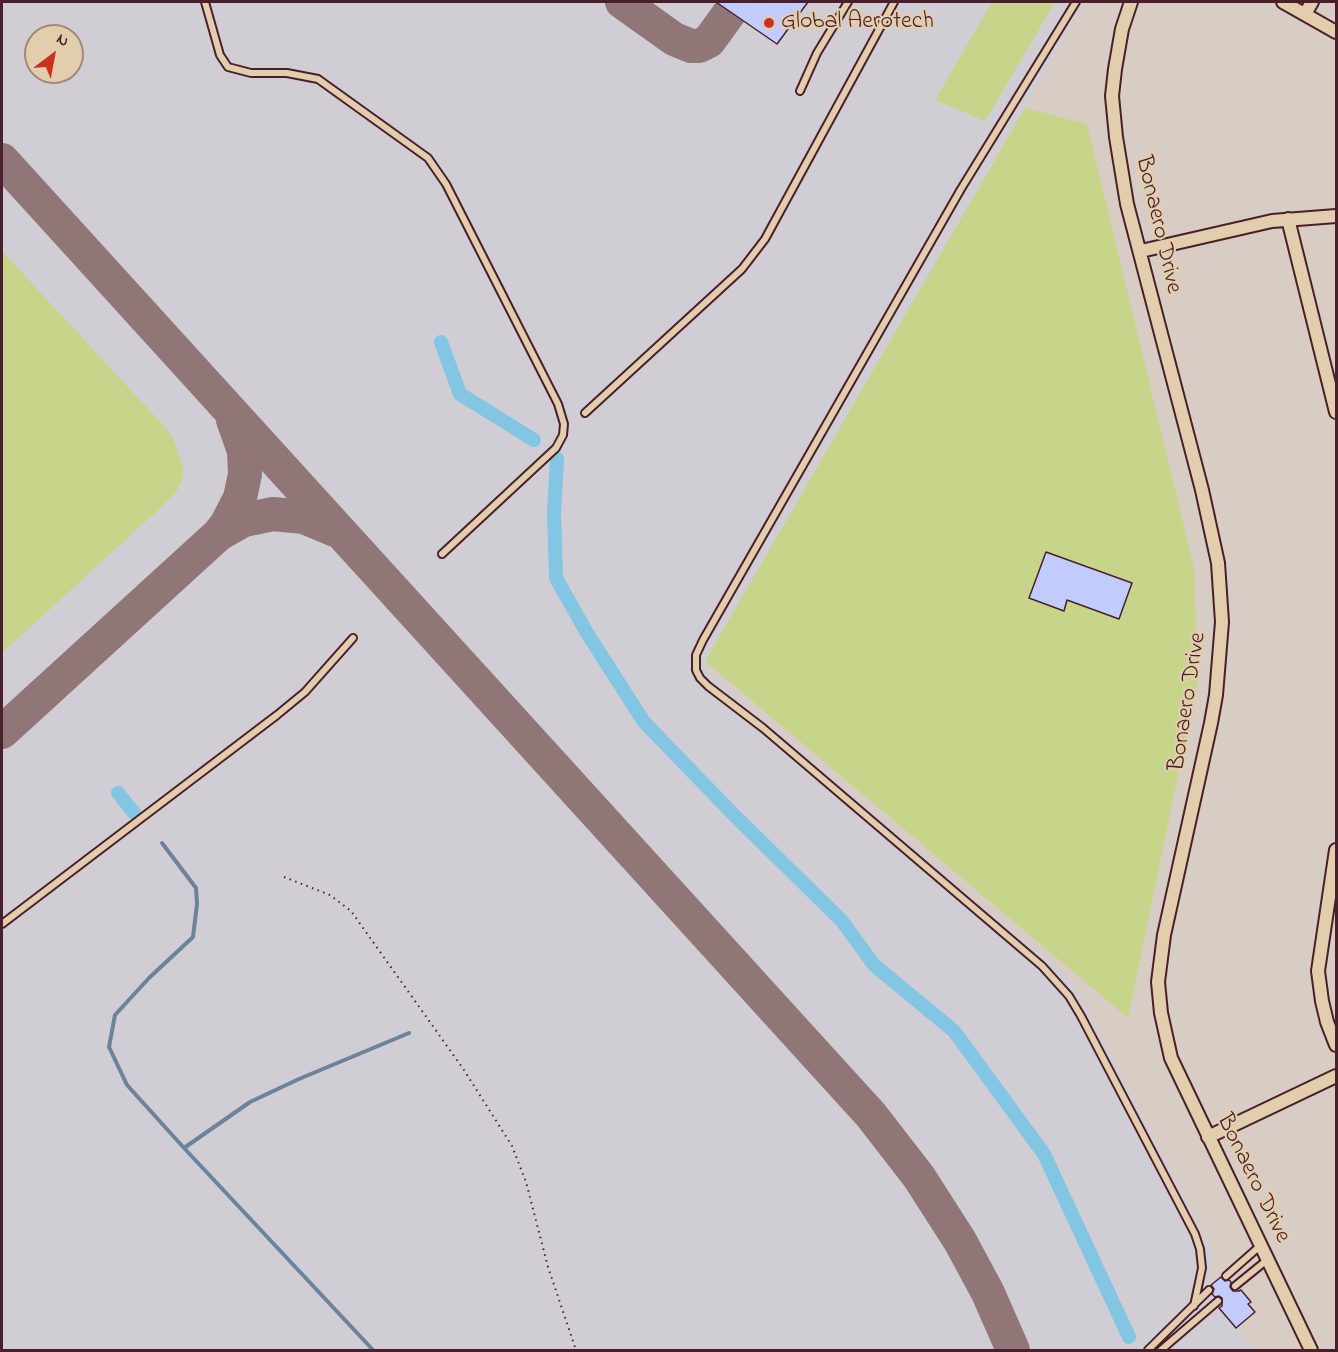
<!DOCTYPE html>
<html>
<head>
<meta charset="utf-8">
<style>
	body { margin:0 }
	#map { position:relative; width:1338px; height:1352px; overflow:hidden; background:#d8cdc4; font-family:"Indie Flower",sans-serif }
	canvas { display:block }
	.frame { position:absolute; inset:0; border:3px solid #4a1f2b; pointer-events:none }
	.north { position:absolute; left:24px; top:24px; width:60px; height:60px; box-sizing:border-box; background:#e2ceac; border:2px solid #a58878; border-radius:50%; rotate:32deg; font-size:16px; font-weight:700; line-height:24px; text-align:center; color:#4a1f2b }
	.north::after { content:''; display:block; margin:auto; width:21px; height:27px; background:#c8321e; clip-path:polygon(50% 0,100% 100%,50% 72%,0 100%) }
</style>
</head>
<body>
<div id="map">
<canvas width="1338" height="1352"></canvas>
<div class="frame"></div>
<div class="north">N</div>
</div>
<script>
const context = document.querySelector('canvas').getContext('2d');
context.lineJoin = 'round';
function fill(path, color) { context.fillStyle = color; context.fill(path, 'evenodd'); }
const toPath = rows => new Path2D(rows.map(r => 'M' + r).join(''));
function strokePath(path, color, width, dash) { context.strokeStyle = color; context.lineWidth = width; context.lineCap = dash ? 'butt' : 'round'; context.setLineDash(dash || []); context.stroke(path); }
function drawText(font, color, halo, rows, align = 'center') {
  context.font = font + ' "Indie Flower",sans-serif'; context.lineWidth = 4.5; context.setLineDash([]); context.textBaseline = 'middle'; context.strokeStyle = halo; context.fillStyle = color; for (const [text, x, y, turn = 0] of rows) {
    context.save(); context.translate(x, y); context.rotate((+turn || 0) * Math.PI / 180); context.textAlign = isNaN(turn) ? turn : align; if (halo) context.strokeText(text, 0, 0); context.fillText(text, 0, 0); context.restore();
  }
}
fill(toPath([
	[2,2,1085,2,705,663,709,672,1067,977,1079,994,1213,1252,1208,1288,1222,1306,1219,1309,1235,1328,1238,1326,1254,1350,2,1350],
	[36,36,72,36,72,72,36,72]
]), '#d1cdd5');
fill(toPath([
	[992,2,1055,2,985,121,935,100],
	[1025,108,1087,124,1194,568,1198,678,1128,1018,705,661],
	[2,251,163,425,174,440,183,467,183,477,177,491,158,510,2,653]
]), '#c6d589');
strokePath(toPath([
	[162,843,196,888,197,904,193,937,149,978,115,1015,109,1047,127,1085,184,1148,250,1102,299,1079,409,1033],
	[184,1148,373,1350]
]), '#6c8399', 4);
strokePath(toPath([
	[441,342,460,394,534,440],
	[557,459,554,512,556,578,587,633,644,722,735,816,842,921,874,965,954,1031,1044,1154,1129,1337],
	[118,793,134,813]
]), '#82c6e3', 14);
strokePath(toPath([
	[622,2,674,39,691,46,699,46,709,41,730,12],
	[2,160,871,1115,919,1177,960,1241,988,1293,1013,1350],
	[219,534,244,520,273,514,304,517,335,530],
	[2,732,219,534,226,525,240,498,245,474,244,451,233,420]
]), '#917678', 34);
const building = toPath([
	[716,2,808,2,777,44,716,2],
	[1046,552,1132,583,1119,619,1067,600,1064,611,1029,598,1046,552],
	[1221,1277,1225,1281,1229,1280,1231,1282,1230,1287,1233,1291,1239,1291,1241,1290,1251,1302,1248,1304,1255,1312,1236,1328,1219,1308,1222,1306,1222,1298,1219,1296,1215,1297,1212,1294,1214,1289,1211,1285,1221,1277]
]);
fill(building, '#c1ccfd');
strokePath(building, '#4a1f2b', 1.5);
const service = toPath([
	[205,2,220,55,228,67,251,73,287,73,318,79,428,158,446,184,558,404,564,424,563,435,556,448,442,554],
	[1076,2,961,189,703,640,696,655,696,670,700,678,708,686,763,728,1042,966,1069,996,1081,1016,1195,1234,1200,1249,1202,1268,1194,1306],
	[800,91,817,53,848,2],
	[585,413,742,269,765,239,894,2],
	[2,924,277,715,305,692,353,638],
	[1226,1276,1261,1245],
	[1235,1286,1267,1260],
	[1148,1350,1209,1290],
	[1161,1350,1218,1301]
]);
const minor = toPath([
	[1131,2,1122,29,1115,69,1112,96,1116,137,1127,204,1202,490,1218,563,1222,622,1216,695,1211,723,1164,935,1158,982,1161,1013,1171,1058,1311,1350],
	[1283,2,1336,32],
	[1305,14,1312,2],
	[1288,219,1336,412],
	[1141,251,1272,221,1336,216],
	[1336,850,1318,971,1322,1001,1327,1022,1336,1045],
	[1208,1137,1336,1076]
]);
strokePath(service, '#4a1f2b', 10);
strokePath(minor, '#4a1f2b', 16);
strokePath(toPath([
	[284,877,330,895,351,911,464,1070,512,1146,526,1182,548,1267,576,1350]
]), '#4a1f2b', 2, [1.5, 4.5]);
strokePath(service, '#e2ceac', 6);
strokePath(minor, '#e2ceac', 12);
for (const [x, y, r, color] of [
	[769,23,6,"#c8321e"]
]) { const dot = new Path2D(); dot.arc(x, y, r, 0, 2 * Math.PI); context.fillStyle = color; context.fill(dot); strokePath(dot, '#e2ceac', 2); }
drawText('24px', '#4a1f2b', '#e2ceac', [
	["Global Aerotech",781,23]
], 'left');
drawText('24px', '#4a1f2b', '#e2ceac', [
	["Bonaero Drive",1157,225,77],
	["Bonaero Drive",1189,702,-81],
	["Bonaero Drive",1252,1179,64]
]);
</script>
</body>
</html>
